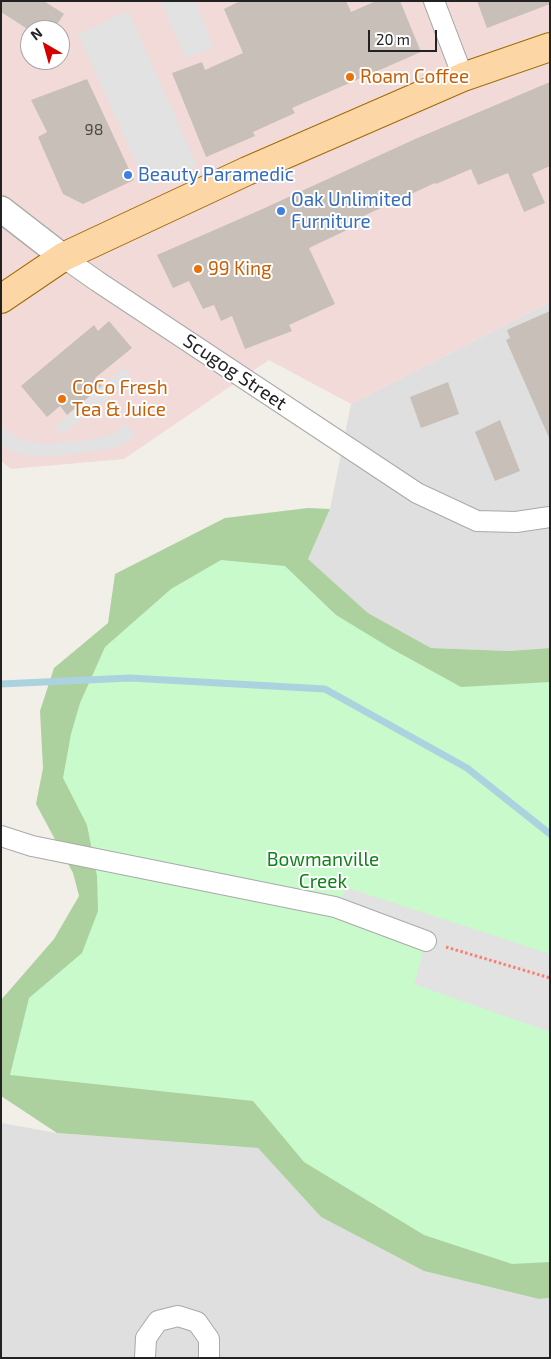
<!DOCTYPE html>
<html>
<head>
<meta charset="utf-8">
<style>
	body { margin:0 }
	#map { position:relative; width:551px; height:1359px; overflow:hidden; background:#f2efe9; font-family:"Exo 2",sans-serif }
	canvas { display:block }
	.frame { position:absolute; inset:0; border:2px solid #222; pointer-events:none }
	.north { position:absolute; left:20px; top:20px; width:50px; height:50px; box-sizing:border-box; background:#fff; border:1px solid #a7a7a7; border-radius:50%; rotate:322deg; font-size:14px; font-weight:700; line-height:20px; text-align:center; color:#222 }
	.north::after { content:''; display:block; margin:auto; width:18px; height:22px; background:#d40000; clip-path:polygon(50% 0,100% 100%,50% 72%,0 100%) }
	.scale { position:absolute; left:368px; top:30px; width:69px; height:22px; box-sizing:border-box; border:2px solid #222; border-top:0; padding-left:6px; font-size:15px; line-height:18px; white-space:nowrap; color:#222; -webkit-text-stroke:4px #fff; paint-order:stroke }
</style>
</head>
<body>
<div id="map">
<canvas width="551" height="1359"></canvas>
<div class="frame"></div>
<div class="north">N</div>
<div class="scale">20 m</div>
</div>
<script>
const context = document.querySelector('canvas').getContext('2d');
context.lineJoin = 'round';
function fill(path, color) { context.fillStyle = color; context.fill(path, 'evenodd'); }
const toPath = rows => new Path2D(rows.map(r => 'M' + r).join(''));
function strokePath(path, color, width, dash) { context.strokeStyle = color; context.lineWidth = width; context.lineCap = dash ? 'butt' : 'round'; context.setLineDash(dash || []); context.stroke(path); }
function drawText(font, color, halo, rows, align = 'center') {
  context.font = font + ' "Exo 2",sans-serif'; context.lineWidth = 4; context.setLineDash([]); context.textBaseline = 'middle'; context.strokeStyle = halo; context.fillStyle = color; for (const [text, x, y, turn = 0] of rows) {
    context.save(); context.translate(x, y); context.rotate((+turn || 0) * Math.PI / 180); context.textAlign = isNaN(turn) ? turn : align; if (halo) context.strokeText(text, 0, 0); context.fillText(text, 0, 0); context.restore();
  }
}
fill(toPath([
	[550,302,550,648,509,651,431,648,368,613,308,559,330,509,351,404],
	[1,1123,57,1133,258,1148,321,1217,424,1271,539,1299,550,1298,550,1358,1,1358]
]), '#e0dfdf');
fill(toPath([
	[1,1,550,1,550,302,351,404,269,360,124,459,11,469,1,461],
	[30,30,60,30,60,60,30,60]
]), '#f2dad9');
fill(toPath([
	[308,508,330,509,308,559,368,613,431,648,509,651,550,648,550,1298,539,1299,424,1271,321,1217,258,1148,57,1133,1,1096,1,1000,54,939,79,896,73,873,36,804,43,768,40,711,54,668,108,623,115,574,225,518]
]), '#add19e');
fill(toPath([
	[221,560,285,566,336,615,392,649,461,687,550,682,550,1262,512,1264,424,1235,304,1162,253,1101,10,1075,29,998,82,953,98,911,97,876,87,825,63,778,71,734,80,703,105,647,171,589]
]), '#c8facc');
fill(toPath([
	[161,1,195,1,214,48,185,58],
	[128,11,197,165,147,187,78,34],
	[124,368,132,378,62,435,55,426],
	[126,424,136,435,122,446,104,450,43,457,15,453,1,445,1,426,14,436,26,441,46,444,87,440,111,435],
	[345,887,550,954,550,1032,414,984,426,941,341,903]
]), '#e2e2e2');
strokePath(toPath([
	[1,684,130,678,325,689,467,768,550,834]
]), '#aad3df', 7);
fill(toPath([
	[1,1,44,1,64,14,53,30,29,30,1,12],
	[240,1,346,1,351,12,376,1,400,1,421,52,292,108,295,113,253,132,255,136,206,157,172,73,202,62,205,70,243,53,224,9],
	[477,1,550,1,550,4,487,28],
	[87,79,134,180,83,204,63,194,38,137,47,132,31,100],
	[550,82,550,166,532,174,545,203,524,212,508,173,478,185,471,169,436,184,435,183,344,225,347,230,309,248,335,304,289,325,292,331,245,349,232,316,221,321,214,305,203,309,189,281,173,288,157,255,258,211,413,140],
	[550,311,550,440,506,340,510,338,507,330],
	[109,321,132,348,95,378,102,386,67,415,60,406,47,417,21,386,94,325,98,331],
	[448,382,459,414,421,428,410,397],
	[500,420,520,471,495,481,475,432]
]), '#c7bfb8');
const minor = toPath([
	[434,1,463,77],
	[63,257,97,281,417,493,477,521,516,522,550,517],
	[1,836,32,846,335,907,426,941],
	[145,1358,146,1338,158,1321,178,1316,197,1322,209,1339,209,1358]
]);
const tertiary = toPath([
	[1,209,63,257]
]);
const primary = toPath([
	[1,299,63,257,247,171,463,77,550,47]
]);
strokePath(minor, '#a9a9a9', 22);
strokePath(tertiary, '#a9a9a9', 28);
strokePath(primary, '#a06b00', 30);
strokePath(toPath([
	[446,947,550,978]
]), '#fa8072', 3, [2.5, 2.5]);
strokePath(minor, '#fff', 20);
strokePath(tertiary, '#fff', 25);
strokePath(primary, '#fcd6a4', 28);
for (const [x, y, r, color] of [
	[350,77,5,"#e8710a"],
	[128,175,5,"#3f7fe0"],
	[281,211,5,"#3f7fe0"],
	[198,269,5,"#e8710a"],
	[62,399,5,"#e8710a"]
]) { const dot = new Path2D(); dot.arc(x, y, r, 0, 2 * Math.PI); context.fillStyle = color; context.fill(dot); strokePath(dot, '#fff', 2); }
drawText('16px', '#4b4948', null, [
	["98",94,130]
]);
drawText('19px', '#c56008', '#fff', [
	["Roam Coffee",360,77],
	["99 King",208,269],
	["CoCo Fresh",72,388],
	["Tea & Juice",72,410]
], 'left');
drawText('19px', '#366cbe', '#fff', [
	["Beauty Paramedic",138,175],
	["Oak Unlimited",291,200],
	["Furniture",291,222]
], 'left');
drawText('19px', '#222', '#fff', [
	["Scugog Street",235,372,34]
]);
drawText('19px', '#0c8416', '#fff', [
	["Bowmanville",323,860],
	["Creek",323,882]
]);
</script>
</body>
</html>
